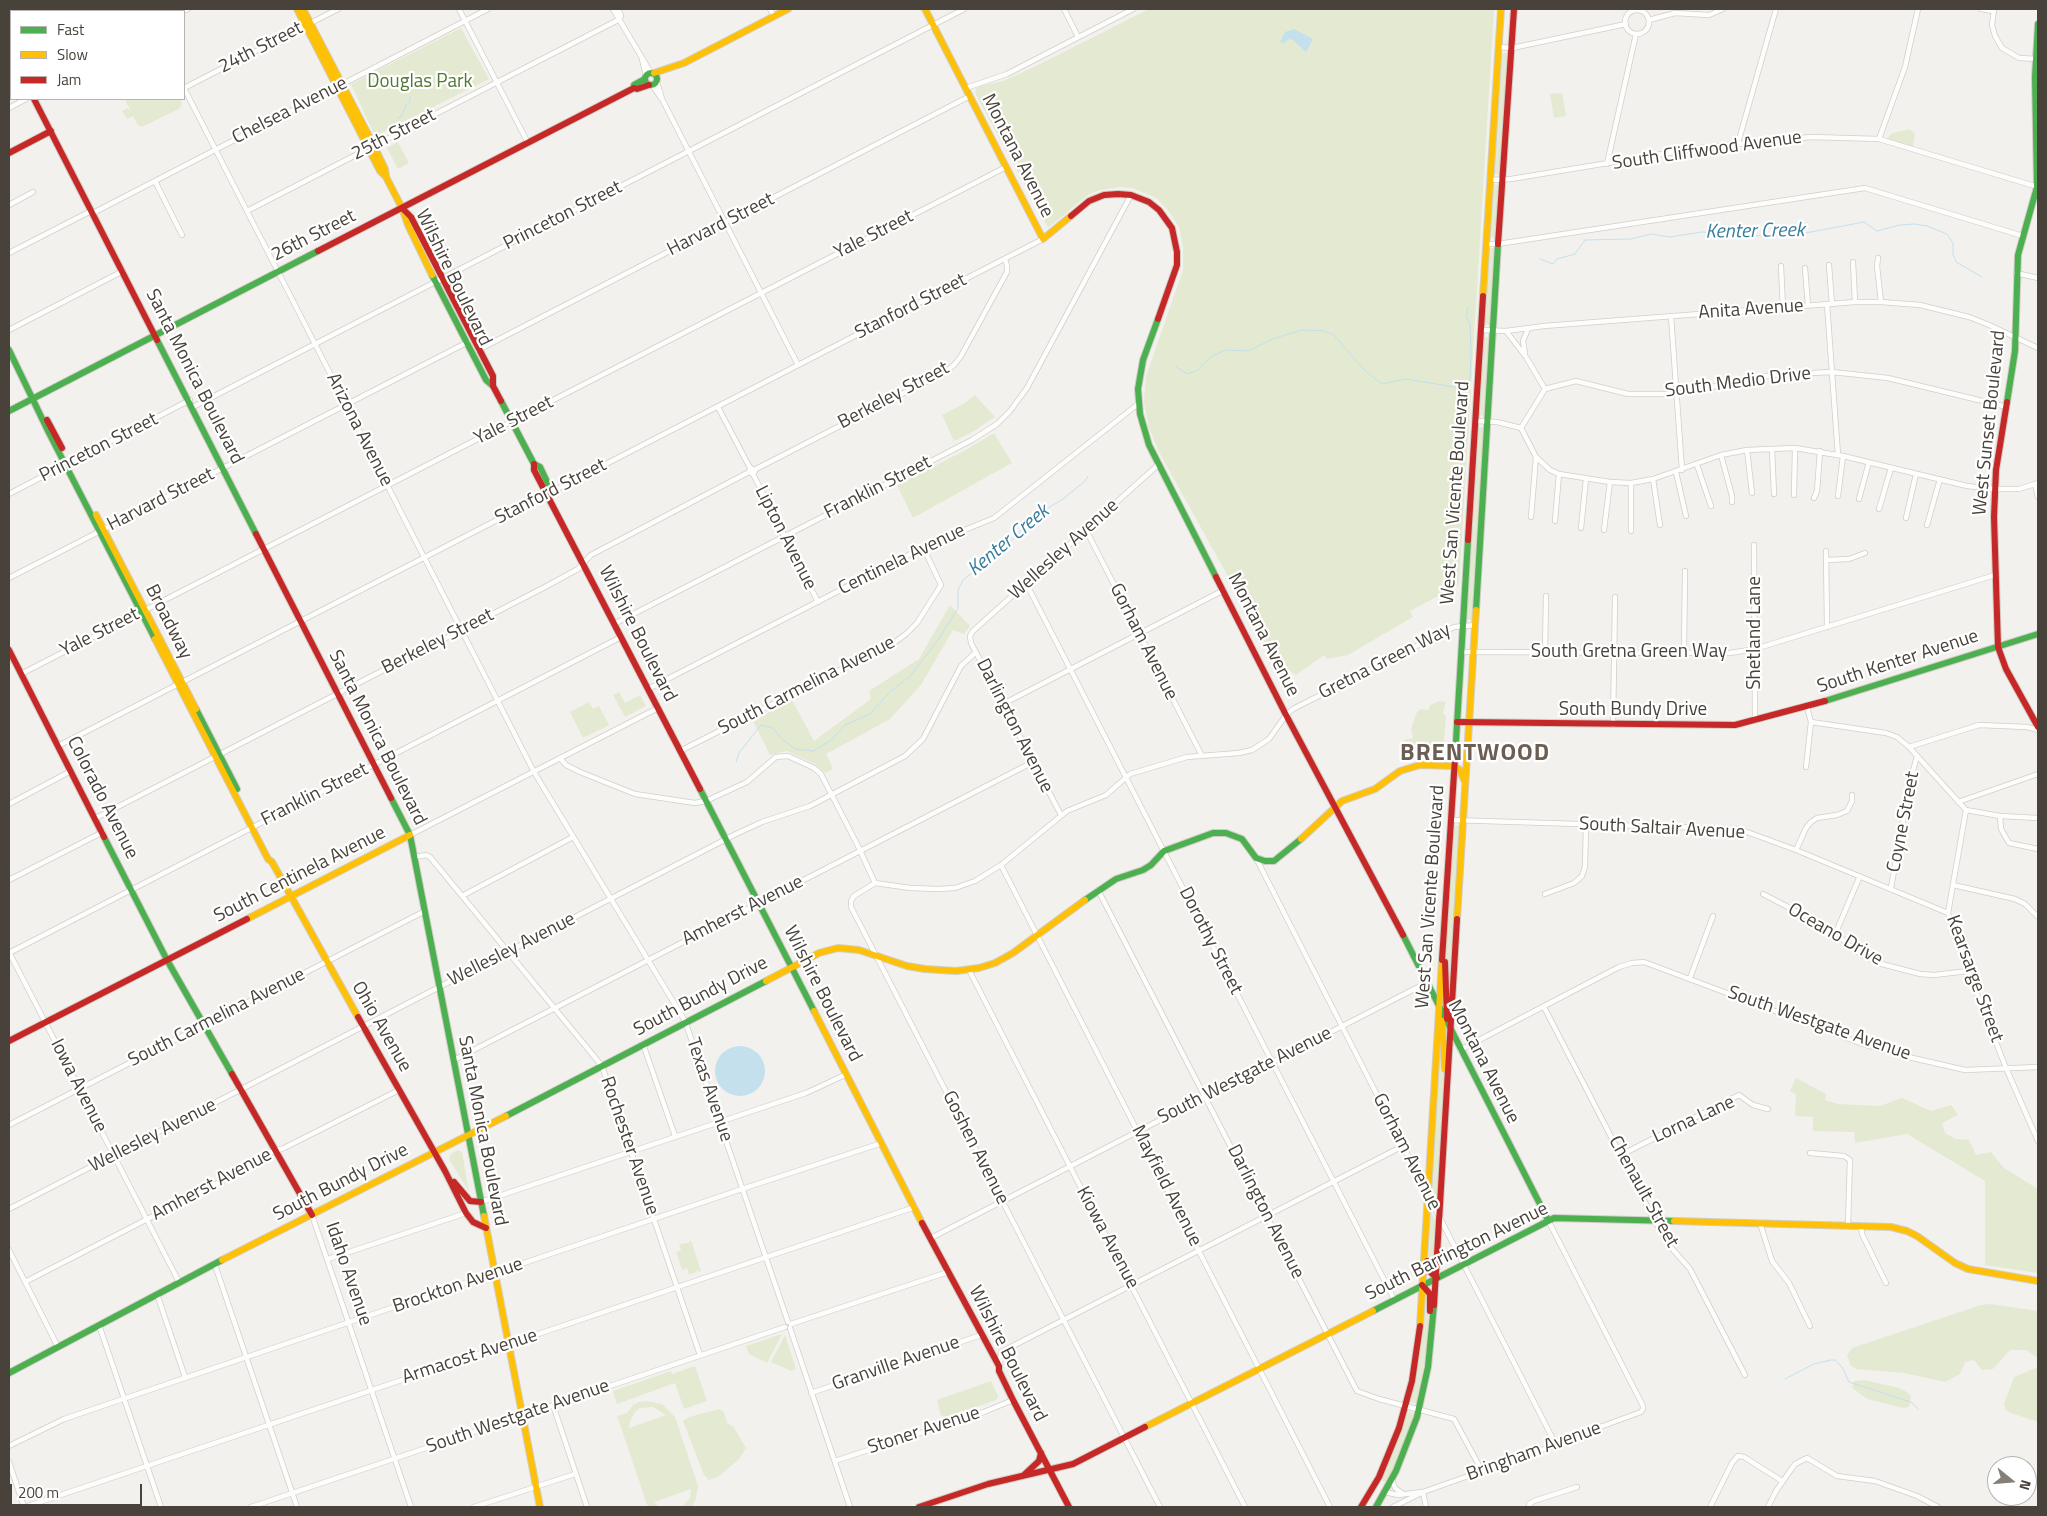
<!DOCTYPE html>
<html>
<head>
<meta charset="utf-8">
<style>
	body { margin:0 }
	#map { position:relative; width:2047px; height:1516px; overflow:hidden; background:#f3f1ee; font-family:"Titillium Web",sans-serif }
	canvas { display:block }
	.frame { position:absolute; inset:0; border:10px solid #49423a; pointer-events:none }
	.legend { position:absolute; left:10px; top:10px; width:175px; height:90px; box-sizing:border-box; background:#fff; border:1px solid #b6b3b0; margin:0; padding:6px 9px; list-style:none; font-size:15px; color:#49423a }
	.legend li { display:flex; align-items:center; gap:10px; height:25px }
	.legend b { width:25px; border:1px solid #b6b3b0 }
	.north { position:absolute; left:1987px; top:1456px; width:50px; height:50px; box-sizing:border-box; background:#fff; border:1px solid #b6b3b0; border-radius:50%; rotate:107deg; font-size:14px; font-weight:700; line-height:20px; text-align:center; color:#49423a }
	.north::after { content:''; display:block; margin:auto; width:18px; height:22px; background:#847f79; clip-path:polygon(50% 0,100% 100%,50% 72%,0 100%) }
	.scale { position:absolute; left:10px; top:1484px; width:132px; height:22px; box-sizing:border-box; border:2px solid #49423a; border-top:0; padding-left:6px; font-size:15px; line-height:18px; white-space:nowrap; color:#49423a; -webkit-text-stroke:4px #fff; paint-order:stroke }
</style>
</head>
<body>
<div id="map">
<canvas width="2047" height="1516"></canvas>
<div class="frame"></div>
<ul class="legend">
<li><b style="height:6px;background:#4caf50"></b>Fast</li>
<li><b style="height:6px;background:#ffc107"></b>Slow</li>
<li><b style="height:6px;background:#c62828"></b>Jam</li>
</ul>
<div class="north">N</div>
<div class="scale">200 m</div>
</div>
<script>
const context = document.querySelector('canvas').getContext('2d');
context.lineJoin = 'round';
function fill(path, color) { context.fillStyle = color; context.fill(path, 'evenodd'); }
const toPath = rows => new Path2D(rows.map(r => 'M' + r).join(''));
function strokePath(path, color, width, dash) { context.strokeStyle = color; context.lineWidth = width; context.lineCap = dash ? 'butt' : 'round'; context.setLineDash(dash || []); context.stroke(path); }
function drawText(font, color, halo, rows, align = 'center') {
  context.font = font + ' "Titillium Web",sans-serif'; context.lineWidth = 4.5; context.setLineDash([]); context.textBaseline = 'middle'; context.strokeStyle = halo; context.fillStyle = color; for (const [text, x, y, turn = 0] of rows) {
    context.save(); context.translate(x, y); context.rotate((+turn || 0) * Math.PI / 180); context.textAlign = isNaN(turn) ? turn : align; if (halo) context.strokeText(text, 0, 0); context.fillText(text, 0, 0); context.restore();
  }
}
fill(toPath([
	[1149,9,1494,9,1459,585,1410,611,1413,617,1348,655,1327,659,1324,655,1296,675,1287,669,1281,672,1159,452,1149,428,1144,402,1146,376,1183,270,1183,247,1179,227,1168,210,1156,198,1132,188,1120,187,1100,190,1088,195,1048,228,975,93,976,89,981,86,1003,81,1034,67],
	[461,28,489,79,375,136,351,84],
	[1501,53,1509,53,1501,174,1494,174],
	[1562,93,1566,116,1554,118,1550,94],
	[125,99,180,99,182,104,179,109,142,127,138,125,133,116,127,119,122,111,127,108,131,112],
	[1910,129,1915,134,1913,147,1887,140,1891,134,1897,132],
	[398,142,409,163,398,169,387,148],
	[1493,184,1500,185,1497,238,1490,237],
	[1489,248,1496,248,1492,325,1484,325],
	[1484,337,1491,338,1486,416,1478,415],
	[975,395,995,417,971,433,954,441,942,415,965,403],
	[1478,427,1485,427,1473,620,1466,619],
	[994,433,1012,463,913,518,897,485,964,451],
	[950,605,970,626,964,634,953,630,921,685,890,719,826,754,833,769,825,773,815,764,787,751,770,755,753,721,792,700,814,741,871,699,869,691,919,659],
	[619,692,625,703,640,695,646,706,625,717,613,695],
	[1439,701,1446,702,1443,712,1446,717,1443,750,1439,753,1420,752,1407,756,1404,740,1413,738,1411,729,1417,712,1421,709,1429,710,1430,705],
	[589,702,593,709,599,706,609,725,583,738,570,712],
	[1453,825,1461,826,1449,1010,1446,952],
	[1441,1029,1443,1033,1445,1084,1437,1200,1431,1189],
	[1796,1078,1826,1094,1825,1100,1838,1104,1880,1106,1902,1098,1931,1111,1951,1105,1958,1115,1942,1123,1945,1133,1956,1139,1969,1140,1976,1155,1991,1152,2004,1168,2038,1189,2038,1273,1985,1265,1985,1181,1907,1134,1855,1143,1854,1132,1813,1131,1813,1117,1795,1116,1796,1094,1790,1091],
	[457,1150,462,1152,469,1192,449,1159,451,1154],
	[1430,1210,1436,1222,1433,1272,1429,1265],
	[691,1240,701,1271,699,1272,697,1270,696,1272,689,1275,687,1268,682,1270,676,1252,681,1250,679,1244,688,1243],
	[1425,1290,1429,1299,1428,1322,1429,1336,1417,1404,1410,1402,1419,1362],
	[1990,1304,2038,1311,2038,1358,2026,1350,2010,1350,1993,1369,1982,1370,1974,1360,1965,1362,1960,1374,1945,1382,1904,1373,1856,1369,1851,1366,1847,1355,1852,1348,1981,1305],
	[782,1334,767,1363,749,1354,746,1346],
	[785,1335,796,1369,791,1371,771,1362],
	[695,1366,707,1401,684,1409,675,1383,617,1404,613,1391,671,1371,672,1374],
	[2038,1367,2038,1422,2011,1413,2006,1410,2004,1404,2014,1377],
	[1865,1380,1899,1388,1907,1392,1911,1396,1909,1407,1903,1408,1867,1399,1852,1388,1854,1381],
	[991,1381,998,1396,996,1400,944,1418,943,1415,941,1416,937,1400],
	[646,1401,662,1404,675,1417,698,1486,696,1498,692,1507,682,1507,690,1498,691,1489,654,1502,659,1507,648,1507,617,1416,627,1413,633,1405,639,1402],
	[653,1407,666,1415,629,1428,630,1421,635,1412,640,1408],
	[719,1409,724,1412,727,1423,733,1426,746,1448,739,1459,718,1477,709,1480,704,1475,683,1421,689,1417],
	[1409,1411,1415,1414,1408,1435,1388,1481,1383,1482,1381,1478]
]), '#e3ead1');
fill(toPath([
	[1294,29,1313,39,1306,52,1293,40,1289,39,1284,43,1280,42,1285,32],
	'715 1071a25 25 0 1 1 50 0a25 25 0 1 1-50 0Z'
]), '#c3e0ec');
strokePath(toPath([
	[381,78,385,78,391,81,402,83],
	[398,118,401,117,406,105,410,101,410,96],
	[1540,259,1553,264,1557,259,1575,254,1585,240,1631,239,1651,234,1670,237,1702,232,1762,236,1800,234,1864,222,1877,231,1900,225,1914,224,1927,226,1947,234,1953,243,1953,254,1956,262,1982,277],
	[1176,367,1187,374,1196,371,1212,356,1226,350,1248,351,1275,338,1302,330,1324,331,1334,335,1364,370,1382,384,1406,379,1461,388,1467,385,1470,380,1471,352,1470,324,1466,316,1468,307],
	[736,762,739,753,761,725,773,728,782,739,795,749,813,751,830,741,845,725,870,714,889,693,911,675,938,640,958,608,958,590,963,580,980,566,1003,550,1023,528,1040,513,1063,499,1085,481,1088,476],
	[1785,1379,1814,1364,1831,1360,1835,1360,1842,1367,1849,1382,1911,1402,1918,1409]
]), '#c3e0ec', 1);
const street = toPath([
	[142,9,143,11],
	[459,9,528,143],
	[613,9,651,73],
	[618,9,621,15,620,19],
	[770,9,774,16],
	[1064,9,1078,37],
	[1981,9,1993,11],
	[1994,9,1992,25,1995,36,2002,48,2019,58,2038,59],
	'1625 22a12 12 0 1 1 24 0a12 12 0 1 1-24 0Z',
	[183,11,188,9],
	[1649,20,1675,13,1709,15,1723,9],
	[1498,47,1512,48,1626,24],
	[642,59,646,76],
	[657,82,662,99,798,365],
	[652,85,661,98],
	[184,88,534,772,685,1021,788,1322],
	[184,88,338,9],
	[966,88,1007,74,1133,9],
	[9,108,26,99],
	[1879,139,1905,67,1918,9],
	[1738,143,1776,9],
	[1607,164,1636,34],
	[1490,180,1511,179,1699,148,1811,137,1879,139,2038,187],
	[155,181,182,235],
	[9,205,33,192],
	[247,211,620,19],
	[93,213,488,9],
	[1487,244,1498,244,1865,188,2023,236],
	[9,253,91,211],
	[1878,258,1877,266,1881,302],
	[1853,262,1855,302],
	[1829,265,1832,304],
	[1781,266,1783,309],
	[1805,268,1808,306],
	[2016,273,2038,278],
	[1827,304,1838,455],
	[1671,316,1682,470],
	[9,330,123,271],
	[1482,330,1506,331,1544,326,1855,302,1881,302,1920,305,1969,317,1989,325,2038,348],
	[1506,331,1526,357,1545,389],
	[478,350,970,96],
	[1525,354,1523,341,1528,329],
	[193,407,964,9],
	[718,407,750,468],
	[1476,421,1497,422,1521,428,1536,457,1550,470,1559,474,1610,482,1631,483,1653,479,1721,455,1747,450,1795,448,1843,456,1967,486,1994,489,2019,489,2038,483],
	[1521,428,1545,389,1576,381,1628,394,1676,394,1772,375,1832,372,1888,378,2007,407],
	[1772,449,1774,494],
	[1747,450,1752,493],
	[1721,455,1732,496,1732,502],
	[1697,465,1711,506],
	[754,470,947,371,955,364,961,356,1007,272,1007,266,1005,259],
	[1676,472,1686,516],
	[753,474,755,471,751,468,749,472,753,474,818,602],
	[1653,479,1660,525],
	[1631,483,1631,531],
	[2035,484,2038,497],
	[9,494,190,400],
	[1794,495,1795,448],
	[1838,496,1843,456],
	[1814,498,1817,491,1820,451],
	[1859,499,1869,462],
	[1879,509,1891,468],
	[1531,517,1536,457],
	[1906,518,1916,474],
	[1555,521,1559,474],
	[1927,525,1940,479],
	[1581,528,1586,479],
	[1086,530,1201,754],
	[1604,530,1610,482],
	[1754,545,1755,721],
	[1826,551,1827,627],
	[1826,560,1849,559,1865,553],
	[9,578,468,342],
	[1026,583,1394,1299],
	[614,624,972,440,997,424,1010,411,1027,388,1131,195],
	[1461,652,1730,653,1755,649,1995,575],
	[1545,653,1546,596],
	[1684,653,1685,571],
	[21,674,1006,167],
	[648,689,928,545,994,518,1138,404],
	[1003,704,1224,590],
	[1811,722,1886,733,1897,737,1909,747,1966,810,2000,816,2038,818],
	[1613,725,1615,597],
	[58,746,1043,239],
	[1909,747,1979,725,2027,727,2038,730],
	[680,751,895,642,906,634,917,623,941,585,923,547],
	[560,758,566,765,580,772,635,794,695,803,706,801,747,782,776,757,788,756,814,768,821,774,858,846,875,883],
	[1806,767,1811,722,1807,707],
	[1958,802,2038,774],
	[9,804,71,771],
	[1966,810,1948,913,1968,971,2006,1068,2038,1141],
	[1061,815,971,643,970,636,973,631,1159,464],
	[2000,816,2001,829,2009,843,2038,849],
	[96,818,545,587,578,569,591,555,749,472],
	[1451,820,1739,829,1796,850,1948,913],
	[410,835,658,708],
	[1796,850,1806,828,1811,822,1817,818,1837,815,1847,811,1852,801,1852,795],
	[415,857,426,855,430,857,602,1066,700,1355],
	[1256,858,1556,1445],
	[1001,865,1330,1507],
	[9,880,103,832],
	[875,883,854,896,851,901,851,907,1160,1507],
	[875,883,910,888,938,889,955,888,975,881,1001,865,1067,811,1106,795,1130,774,1187,757,1239,753,1252,750,1269,739,1286,715,1293,709,1454,627,1476,625],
	[1953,885,2015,899,2025,904,2038,917],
	[1891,888,1909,786,1917,756],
	[1098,890,1357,1391,1379,1399,1454,1419,1482,1471],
	[1545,894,1574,883,1582,876,1585,867,1586,826],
	[1763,894,1836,932,1845,942,1862,955,1878,963,1920,974,1934,975,1968,971],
	[462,896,573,837],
	[1836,932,1860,876],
	[9,952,179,1282],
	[9,953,621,637],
	[969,970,1245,1507],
	[1690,978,1713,916],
	[1544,1007,1651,1214,1668,1244,1690,1269,1745,1375],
	[643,1044,675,1136],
	[1460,1050,1619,967,1632,963,1644,962,1860,1043,1904,1056,1965,1070,2038,1067],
	[454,1060,1033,762],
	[9,1125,425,911],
	[1810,1153,1844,1156,1850,1160,1848,1225],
	[1621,1155,1739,1095,1753,1105,1768,1109],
	[481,1202,806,1093,847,1074],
	[9,1209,736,834,762,822,810,806,905,756,923,739,961,666,976,652],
	[312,1215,411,1507],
	[1760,1223,1772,1261,1789,1283,1810,1326],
	[1861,1226,1862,1234,1886,1283],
	[931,1238,1426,983],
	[9,1250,58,1347],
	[328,1259,466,1213],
	[215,1265,297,1507],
	[25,1282,235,1174,269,1153,284,1148,399,1090],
	[157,1294,185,1377],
	[791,1324,948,1272],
	[99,1325,161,1507],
	[790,1328,850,1507],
	[1000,1366,1001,1352,1403,1146],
	[811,1393,981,1335],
	[553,1405,587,1507],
	[9,1446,64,1419,742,1189,882,1143],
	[835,1461,984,1412,1013,1400],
	[9,1462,24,1507],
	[1392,1480,1395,1488,1403,1494],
	[1385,1492,1398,1495,1422,1492],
	[1423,1492,1426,1507],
	[25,1507,915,1207],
	[251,1507,785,1327],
	[474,1507,575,1474],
	[1393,1507,1423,1492,1581,1436,1600,1427,1641,1412,1643,1409,1643,1406,1548,1220],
	[1530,1507,1529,1504,1534,1501,1577,1487],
	[1710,1507,1732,1463,1738,1456,1744,1457,1782,1481],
	[1768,1507,1776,1491,1795,1464,1807,1458,1837,1476,1875,1481,1917,1496,1938,1507]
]);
const fast = toPath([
	'645 79a6 6 0 1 1 12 0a6 6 0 1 1-12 0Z',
	[634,88,634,85,645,79],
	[432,275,486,380,493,386],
	[1158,319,1143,360,1138,389,1140,414,1149,445,1216,577],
	[157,340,256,534],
	[9,350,49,433,155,639],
	[501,401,534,464,540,467,549,486,548,494],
	[2007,402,2015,351,2018,255,2037,187,2035,77,2038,24],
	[9,411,318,251],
	[1476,610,1498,244],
	[1825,701,2038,634],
	[196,709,237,789],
	[1455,758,1468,540],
	[700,789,814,1011],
	[391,798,410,835,484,1216],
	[104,837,167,960,232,1074],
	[1085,900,1116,879,1143,870,1151,865,1164,851,1213,833,1226,833,1242,839,1256,858,1265,861,1274,861,1301,839],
	[1403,935,1548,1220],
	[506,1116,766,981],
	[1373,1311,1554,1218,1674,1221],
	[9,1373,222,1260],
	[1376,1507,1396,1471,1417,1417,1428,1367,1434,1305]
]);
const slow = toPath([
	[297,9,380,171,386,177,402,208,408,225,432,275],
	[303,9,370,138,385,169,386,176],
	[925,9,1043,239,1071,216],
	[654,73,684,63,788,9],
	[1483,296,1501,9],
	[96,515,196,709],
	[155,639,268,859,272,862,358,1017],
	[1301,839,1342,801,1375,789,1400,771,1420,765,1454,766,1460,770,1465,782],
	[247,919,410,835],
	[1457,919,1476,610],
	[766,981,819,953,838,948,859,950,907,966,925,969,956,971,979,968,995,963,1013,953,1085,900],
	[814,1011,922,1223],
	[1442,1021,1445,1069],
	[484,1216,540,1507],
	[1674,1221,1891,1227,1907,1231,1917,1236,1955,1263,1968,1269,2038,1281],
	[222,1260,506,1116],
	[1420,1326,1442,960],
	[1145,1427,1373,1311]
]);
const jam = toPath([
	[9,51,11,56],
	[34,99,157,340],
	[9,153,51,131],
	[404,210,411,217,493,376,493,386,501,401],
	[1071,216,1089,201,1104,195,1118,194,1131,195,1149,202,1159,210,1172,228,1177,252,1177,265,1158,319],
	[1498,244,1514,9],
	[318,251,634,88,637,89,649,85],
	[2007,402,1996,470,1994,517,1998,647,2006,669,2038,727],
	[47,420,62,448],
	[534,464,534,470,700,789],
	[256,534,391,798],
	[1468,540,1483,296],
	[1216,577,1286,715,1403,935],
	[9,650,104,837],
	[1457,722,1735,725,1825,701],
	[1442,960,1455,758],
	[1445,962,1447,1019],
	[358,1017,445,1171,466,1213,473,1222,486,1228],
	[9,1041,247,919],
	[232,1074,312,1215],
	[454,1182,470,1201,481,1202],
	[922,1223,999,1366,999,1371,1013,1400,1069,1507],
	[1427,1261,1429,1271,1437,1278],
	[1422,1285,1430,1294,1430,1311],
	[1434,1305,1457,919],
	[1024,1475,1039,1461,1041,1453],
	[919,1507,988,1484,1073,1464,1145,1427],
	[1361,1507,1379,1477,1399,1428,1412,1381,1420,1326]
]);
strokePath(street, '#d1cfcc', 6);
strokePath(fast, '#d1cdc6', 8);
strokePath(slow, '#d1cdc6', 8);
strokePath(jam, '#d1cdc6', 8);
strokePath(street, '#fdfdfc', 4.5);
strokePath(fast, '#4caf50', 6);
strokePath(slow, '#ffc107', 6);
strokePath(jam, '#c62828', 6);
drawText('19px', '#49423a', '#fff', [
	["24th Street",261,48,-27],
	["Chelsea Avenue",290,111,-27],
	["25th Street",394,135,-27],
	["South Cliffwood Avenue",1707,151,-8],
	["Montana Avenue",1017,156,63],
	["Princeton Street",563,216,-27],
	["Harvard Street",721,225,-27],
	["Yale Street",874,235,-27],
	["26th Street",314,236,-27],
	["Wilshire Boulevard",453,278,64],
	["Stanford Street",911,307,-27],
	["Anita Avenue",1751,310,-4],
	["Santa Monica Boulevard",194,377,63],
	["South Medio Drive",1738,383,-7],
	["Berkeley Street",894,396,-28],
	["Yale Street",514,421,-27],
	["West Sunset Boulevard",1990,423,-84],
	["Arizona Avenue",359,430,63],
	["Princeton Street",99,448,-27],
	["Franklin Street",878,488,-27],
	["Stanford Street",551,492,-27],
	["West San Vicente Boulevard",1456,493,-86],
	["Harvard Street",161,500,-27],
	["Lipton Avenue",785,538,63],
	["Wellesley Avenue",1064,550,-42],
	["Centinela Avenue",902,560,-26],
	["Broadway",168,622,63],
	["Yale Street",100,633,-27],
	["Shetland Lane",1755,633,-90],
	["Wilshire Boulevard",637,634,63],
	["Montana Avenue",1263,635,63],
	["Berkeley Street",438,642,-27],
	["Gorham Avenue",1143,642,63],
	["South Gretna Green Way",1629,652],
	["Gretna Green Way",1385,662,-27],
	["South Kenter Avenue",1898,662,-18],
	["South Carmelina Avenue",807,686,-27],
	["South Bundy Drive",1633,710],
	["Darlington Avenue",1014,726,63],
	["Santa Monica Boulevard",377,738,63],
	["Franklin Street",315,795,-27],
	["Colorado Avenue",102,798,63],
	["Coyne Street",1904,822,-79],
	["South Saltair Avenue",1662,829,3],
	["South Centinela Avenue",300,875,-27],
	["West San Vicente Boulevard",1431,897,-86],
	["Amherst Avenue",743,911,-27],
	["Oceano Drive",1835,935,30],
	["Dorothy Street",1210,941,63],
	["Wellesley Avenue",512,950,-27],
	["Kearsarge Street",1974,979,70],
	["Wilshire Boulevard",822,994,63],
	["South Bundy Drive",701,997,-28],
	["South Carmelina Avenue",217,1018,-27],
	["South Westgate Avenue",1819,1024,19],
	["Ohio Avenue",381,1027,60],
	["Montana Avenue",1483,1062,63],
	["South Westgate Avenue",1245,1076,-27],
	["Iowa Avenue",78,1086,63],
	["Texas Avenue",709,1090,71],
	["Lorna Lane",1694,1120,-25],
	["Santa Monica Boulevard",482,1131,79],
	["Wellesley Avenue",153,1136,-27],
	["Rochester Avenue",629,1146,71],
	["Goshen Avenue",975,1148,63],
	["Gorham Avenue",1406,1152,63],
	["South Bundy Drive",341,1183,-27],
	["Amherst Avenue",212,1185,-28],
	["Mayfield Avenue",1166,1186,63],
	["Chenault Street",1643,1192,61],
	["Darlington Avenue",1265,1212,63],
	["Kiowa Avenue",1107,1238,62],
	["South Barrington Avenue",1457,1252,-26],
	["Idaho Avenue",348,1274,71],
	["Brockton Avenue",458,1286,-19],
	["Wilshire Boulevard",1007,1354,63],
	["Armacost Avenue",470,1357,-18],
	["Granville Avenue",896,1364,-19],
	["South Westgate Avenue",518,1417,-19],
	["Stoner Avenue",924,1431,-18],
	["Bringham Avenue",1534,1452,-20]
]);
drawText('19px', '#537632', '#fff', [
	["Douglas Park",420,82]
]);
drawText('italic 20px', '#387d9c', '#fff', [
	["Kenter Creek",1755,232,-1],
	["Kenter Creek",1009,541,-40]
]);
context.letterSpacing = '1px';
drawText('bold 24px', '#6b5e53', '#fff', [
	["BRENTWOOD",1475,754]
]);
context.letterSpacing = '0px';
</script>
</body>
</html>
